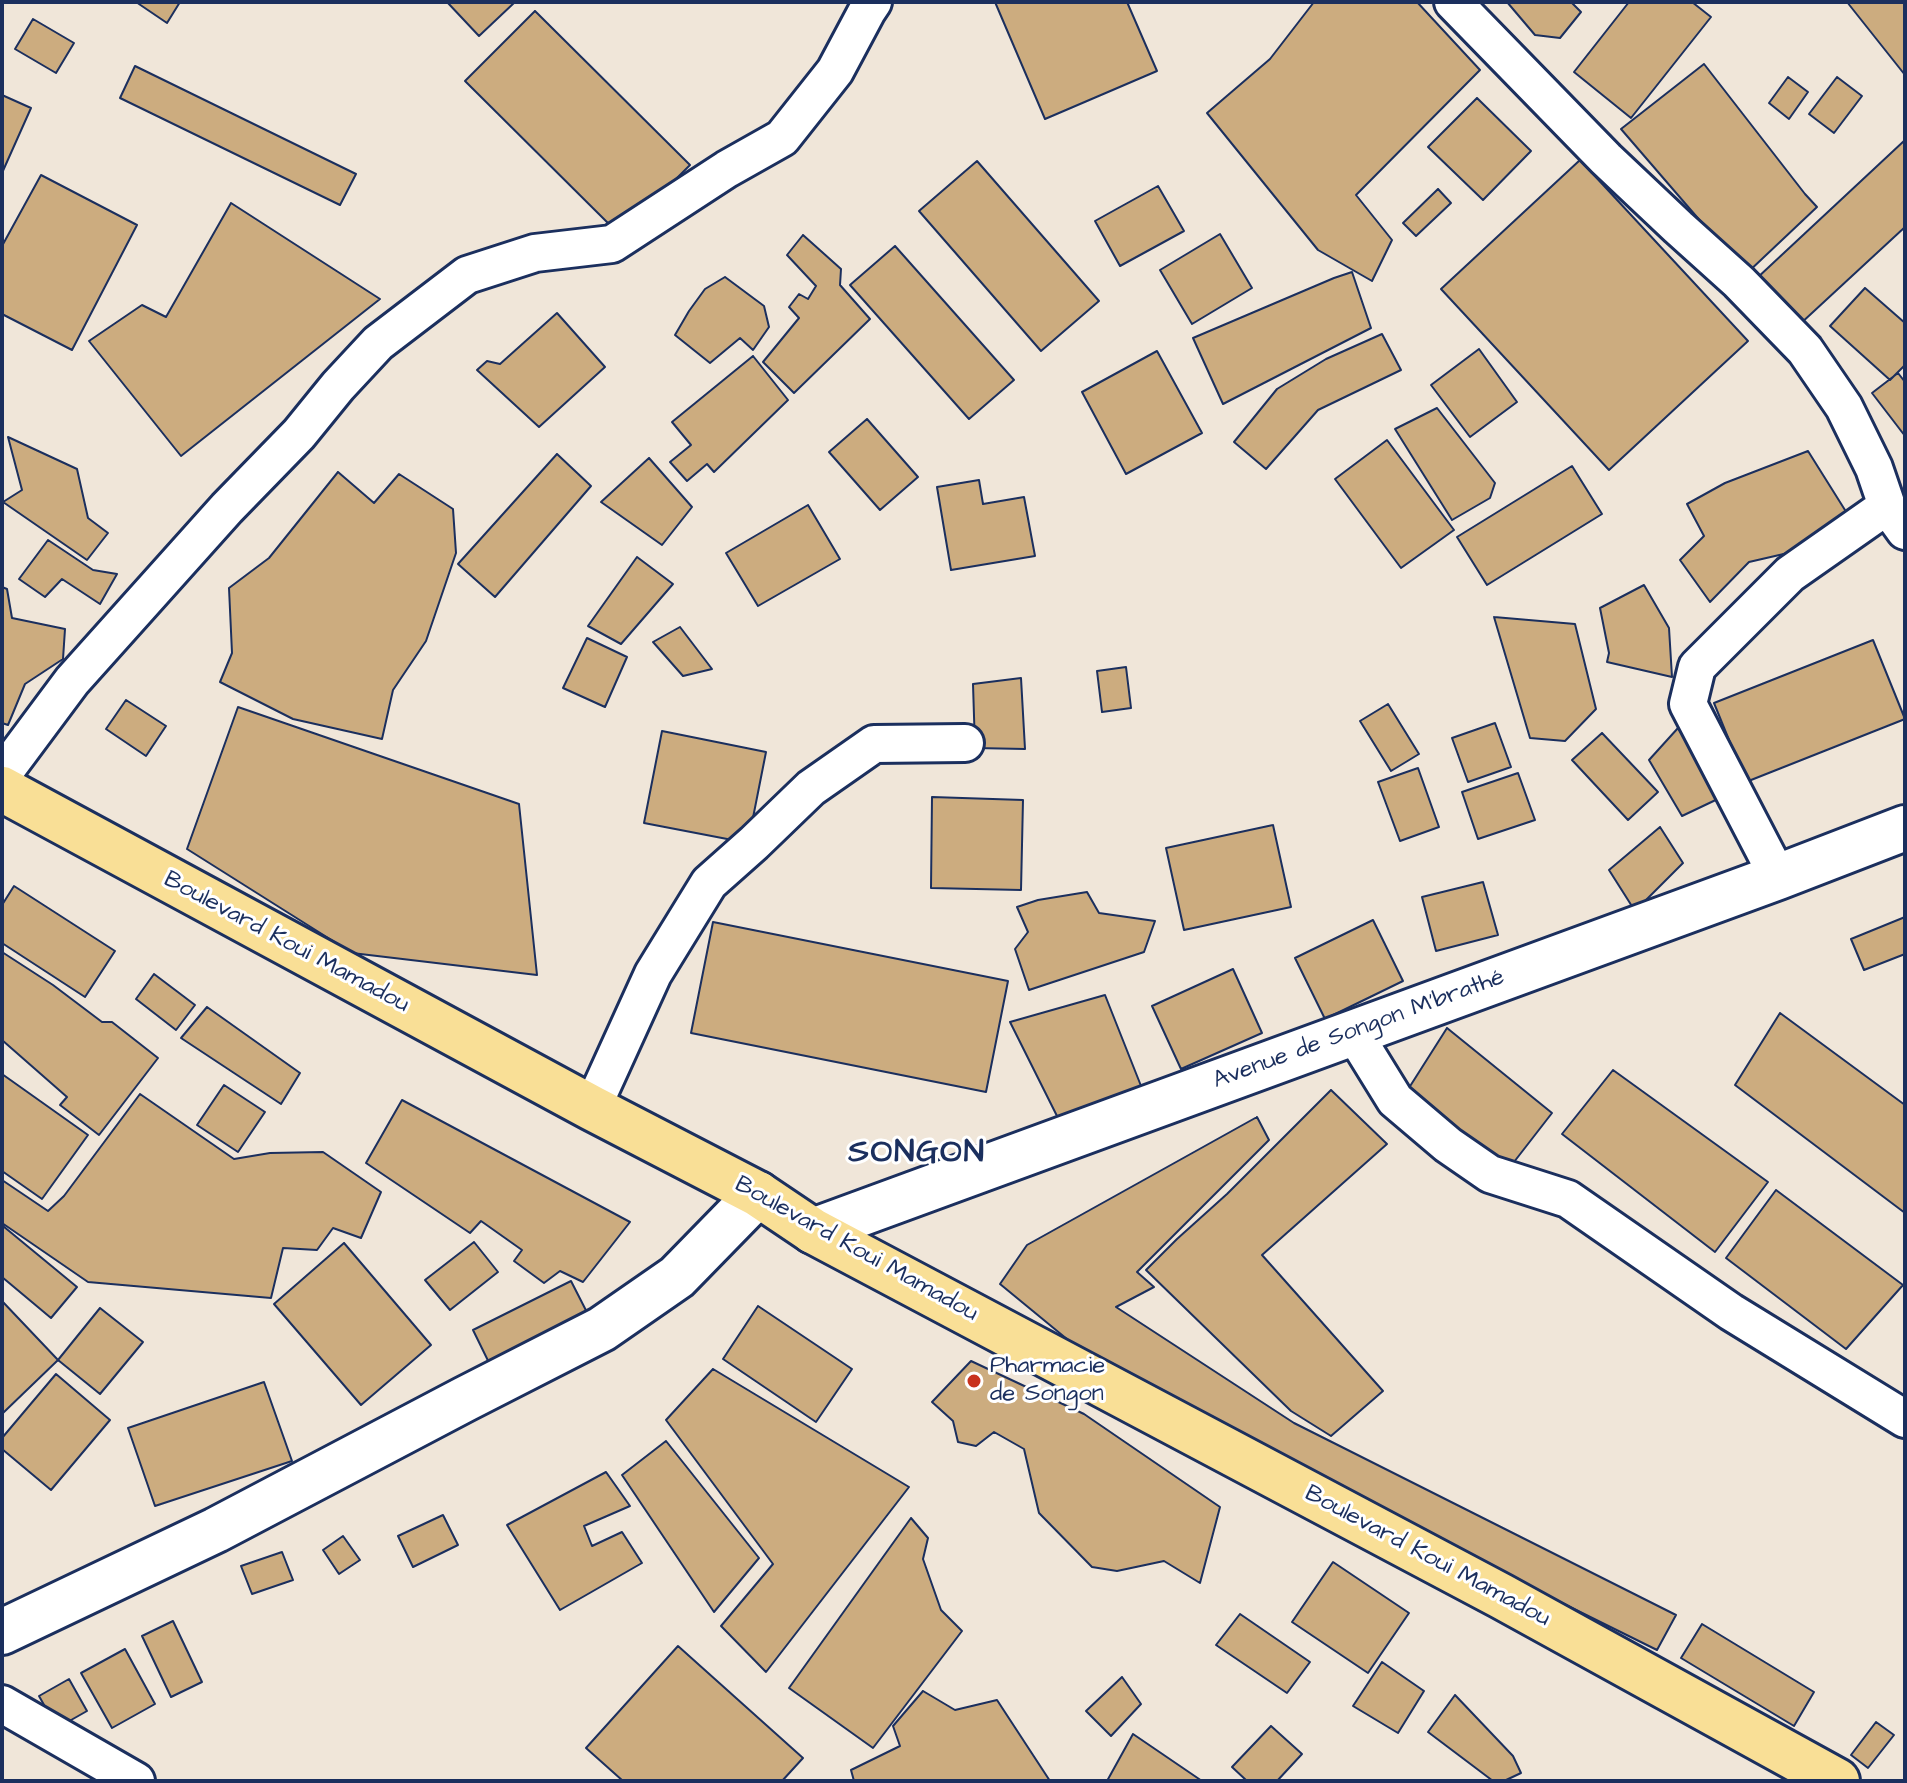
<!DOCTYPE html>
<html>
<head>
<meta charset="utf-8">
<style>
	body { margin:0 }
	#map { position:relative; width:1907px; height:1783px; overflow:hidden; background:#f0e6d9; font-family:"Architects Daughter",sans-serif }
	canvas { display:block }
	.frame { position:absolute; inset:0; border:4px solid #1b2f5e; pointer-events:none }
</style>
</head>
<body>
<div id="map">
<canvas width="1907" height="1783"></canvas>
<div class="frame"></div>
</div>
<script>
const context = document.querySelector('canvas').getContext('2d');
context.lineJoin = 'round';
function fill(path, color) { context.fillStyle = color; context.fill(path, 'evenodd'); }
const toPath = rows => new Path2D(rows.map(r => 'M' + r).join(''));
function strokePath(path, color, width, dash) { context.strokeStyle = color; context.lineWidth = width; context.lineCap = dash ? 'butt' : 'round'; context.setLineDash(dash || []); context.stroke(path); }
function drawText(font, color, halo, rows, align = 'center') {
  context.font = font + ' "Architects Daughter",sans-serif'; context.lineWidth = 6; context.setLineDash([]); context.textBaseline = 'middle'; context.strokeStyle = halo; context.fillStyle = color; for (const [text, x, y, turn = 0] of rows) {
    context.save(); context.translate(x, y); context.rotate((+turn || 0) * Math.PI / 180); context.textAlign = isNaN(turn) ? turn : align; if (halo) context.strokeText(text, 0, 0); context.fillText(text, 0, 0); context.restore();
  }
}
const building = toPath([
	[136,2,180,2,167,23,136,2],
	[447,2,515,2,479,36,447,2],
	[995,2,1127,2,1157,71,1045,119,995,2],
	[1314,2,1417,2,1480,70,1356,195,1392,240,1372,281,1318,250,1207,113,1270,59,1314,2],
	[1507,2,1571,2,1581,12,1560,38,1535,35,1507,2],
	[1629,2,1692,2,1711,17,1631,118,1574,72,1629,2],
	[1847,2,1905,2,1905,75,1847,2],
	[535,11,690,165,620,235,465,81,535,11],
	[33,19,74,43,56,73,15,49,33,19],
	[1704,64,1805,194,1817,207,1746,274,1621,129,1704,64],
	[135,66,356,174,340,205,120,98,135,66],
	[1788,77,1808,92,1789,119,1769,103,1788,77],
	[1837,77,1862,96,1834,133,1809,114,1837,77],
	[2,95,31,108,2,173,2,95],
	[1477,98,1531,151,1483,200,1428,147,1477,98],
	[1905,140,1905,227,1799,325,1756,279,1905,140],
	[1580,160,1748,341,1609,470,1441,289,1580,160],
	[977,161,1099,301,1041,351,919,211,977,161],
	[41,175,137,225,72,350,2,314,2,246,41,175],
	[1158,186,1184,231,1120,266,1095,221,1158,186],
	[1438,189,1451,203,1416,236,1403,223,1438,189],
	[231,203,380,299,181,456,89,341,142,305,166,317,231,203],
	[1220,234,1252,288,1192,324,1160,270,1220,234],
	[803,235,841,269,840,285,870,319,794,393,763,362,799,318,789,307,799,294,808,299,816,286,787,255,803,235],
	[895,246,1014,380,969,419,850,285,895,246],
	[1352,272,1371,328,1223,404,1193,338,1334,278,1352,272],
	[725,277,764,306,769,327,753,350,740,338,710,363,675,335,689,311,705,289,725,277],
	[1865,288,1905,323,1905,365,1890,380,1830,326,1865,288],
	[557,313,605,367,539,427,477,370,487,361,500,364,557,313],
	[1382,334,1401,370,1318,410,1266,469,1234,442,1277,389,1326,359,1382,334],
	[1479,349,1517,402,1470,437,1431,385,1479,349],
	[1157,351,1202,433,1126,474,1082,392,1157,351],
	[753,356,788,400,714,472,707,464,687,481,670,462,691,445,672,422,753,356],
	[1898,373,1905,382,1905,436,1872,393,1898,373],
	[1437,408,1495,483,1490,498,1452,520,1395,429,1437,408],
	[867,419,918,477,880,510,829,452,867,419],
	[8,437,77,469,88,518,108,533,87,560,3,502,22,490,8,437],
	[1387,440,1454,530,1401,568,1335,479,1387,440],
	[1808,451,1850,518,1788,553,1749,562,1710,602,1680,560,1704,536,1687,504,1725,483,1808,451],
	[557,454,591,486,495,597,458,564,557,454],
	[649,458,692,507,662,545,601,502,649,458],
	[1572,466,1602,514,1487,585,1457,537,1572,466],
	[338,472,374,503,399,474,453,509,456,553,426,641,393,690,382,739,293,719,220,682,232,653,229,588,269,558,338,472],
	[979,480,983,504,1024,497,1035,556,951,570,937,487,979,480],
	[808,505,840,559,758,606,726,553,808,505],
	[48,540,93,570,117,574,100,604,62,579,45,597,19,579,48,540],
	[637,557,673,584,621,644,588,626,637,557],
	[1644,585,1669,628,1672,677,1607,662,1609,653,1600,608,1644,585],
	[2,587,7,589,12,618,65,629,63,659,25,684,8,725,2,723,2,587],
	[1494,617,1575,624,1596,709,1565,741,1530,738,1494,617],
	[680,627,712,669,683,676,653,642,680,627],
	[587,638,627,657,605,707,563,688,587,638],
	[1873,640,1905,719,1746,782,1714,703,1873,640],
	[1126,667,1131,708,1102,712,1097,671,1126,667],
	[1021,678,1025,749,975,748,973,684,1021,678],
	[126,700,166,726,146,756,106,729,126,700],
	[1388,704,1419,754,1391,771,1360,721,1388,704],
	[238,707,519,804,537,975,352,953,187,849,238,707],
	[1495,723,1511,767,1468,782,1452,738,1495,723],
	[1678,728,1722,797,1682,816,1649,760,1678,728],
	[662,731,766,752,748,843,644,823,662,731],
	[1602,733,1658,792,1628,820,1572,760,1602,733],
	[1418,768,1439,827,1400,841,1378,782,1418,768],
	[1518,773,1535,820,1478,839,1462,792,1518,773],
	[932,797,1023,800,1021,890,931,888,932,797],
	[1273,825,1291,907,1184,930,1166,848,1273,825],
	[1660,827,1683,863,1635,911,1609,870,1660,827],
	[1483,882,1498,935,1436,951,1422,897,1483,882],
	[14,886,115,951,85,997,2,943,2,905,14,886],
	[1087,892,1099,913,1155,921,1144,952,1029,990,1015,949,1028,932,1017,907,1038,900,1087,892],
	[1905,917,1905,954,1864,970,1851,939,1905,917],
	[1373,920,1403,981,1325,1019,1295,958,1373,920],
	[713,922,1008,981,986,1092,691,1033,713,922],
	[2,952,53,985,102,1022,112,1022,158,1058,99,1135,60,1105,67,1097,2,1040,2,952],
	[1233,969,1262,1033,1181,1069,1152,1006,1233,969],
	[154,974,195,1005,176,1030,136,999,154,974],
	[1105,995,1145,1096,1060,1122,1010,1022,1105,995],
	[207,1007,300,1073,281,1104,181,1038,207,1007],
	[1780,1013,1905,1105,1905,1213,1735,1085,1780,1013],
	[1447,1028,1552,1113,1507,1171,1407,1091,1447,1028],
	[1613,1070,1768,1182,1715,1252,1562,1134,1613,1070],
	[2,1074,88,1135,42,1199,2,1171,2,1074],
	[224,1085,265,1112,238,1152,197,1125,224,1085],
	[1331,1090,1387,1144,1262,1255,1383,1391,1331,1436,1291,1411,1146,1270,1177,1239,1227,1194,1331,1090],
	[140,1094,234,1159,270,1153,323,1152,381,1192,361,1238,333,1228,317,1250,283,1248,271,1298,88,1282,2,1223,2,1180,48,1211,64,1196,140,1094],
	[402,1100,630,1222,583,1282,560,1271,544,1283,514,1261,522,1250,481,1221,470,1233,366,1163,402,1100],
	[1257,1117,1269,1140,1137,1272,1154,1287,1116,1307,1294,1423,1676,1615,1657,1650,1275,1461,1090,1358,1000,1284,1027,1245,1257,1117],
	[1776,1190,1903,1285,1846,1349,1726,1258,1776,1190],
	[3,1226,77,1287,51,1318,2,1277,3,1226],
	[474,1242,498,1272,450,1310,425,1280,474,1242],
	[344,1243,431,1345,361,1405,274,1304,344,1243],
	[571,1281,596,1330,497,1379,473,1330,571,1281],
	[2,1301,58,1360,3,1413,2,1412,2,1301],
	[758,1306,852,1369,816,1422,723,1359,758,1306],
	[100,1308,143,1342,100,1394,58,1360,100,1308],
	[971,1361,1084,1414,1220,1507,1200,1583,1164,1561,1117,1571,1092,1567,1039,1513,1024,1449,994,1432,976,1446,958,1442,953,1421,932,1402,971,1361],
	[713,1369,909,1487,766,1672,721,1626,773,1564,666,1420,713,1369],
	[56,1374,110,1420,51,1490,2,1449,2,1438,56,1374],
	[264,1382,292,1461,155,1506,128,1428,264,1382],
	[666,1441,759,1558,714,1612,622,1475,666,1441],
	[606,1472,630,1506,584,1526,592,1546,622,1532,642,1563,560,1610,507,1525,606,1472],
	[443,1515,458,1545,413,1567,398,1536,443,1515],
	[911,1518,928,1538,923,1559,941,1610,962,1631,873,1748,789,1688,911,1518],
	[343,1536,360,1560,339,1574,323,1550,343,1536],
	[282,1552,293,1580,252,1594,241,1566,282,1552],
	[1333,1562,1409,1613,1368,1673,1292,1622,1333,1562],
	[1240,1614,1310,1662,1287,1693,1216,1645,1240,1614],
	[173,1621,202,1682,171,1697,142,1636,173,1621],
	[1702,1624,1814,1692,1794,1726,1681,1658,1702,1624],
	[678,1646,803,1758,782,1781,623,1781,586,1748,678,1646],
	[125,1649,155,1704,112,1728,81,1673,125,1649],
	[1382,1662,1424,1691,1398,1733,1353,1706,1382,1662],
	[1122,1677,1141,1704,1111,1736,1086,1711,1122,1677],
	[69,1679,87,1711,57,1728,39,1696,69,1679],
	[923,1691,955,1710,997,1700,1050,1781,854,1781,851,1770,900,1746,893,1726,923,1691],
	[1455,1695,1513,1756,1521,1773,1504,1781,1493,1781,1428,1732,1455,1695],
	[1876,1722,1894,1735,1868,1768,1851,1755,1876,1722],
	[1271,1726,1302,1754,1277,1781,1247,1781,1232,1767,1271,1726],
	[1133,1734,1202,1781,1107,1781,1133,1734]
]);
fill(building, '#ccac7f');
strokePath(building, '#1b2f5e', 2);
const minor = toPath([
	[1453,2,1606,159,1678,227,1739,282,1805,350,1844,407,1874,468,1887,506,1905,531],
	[2,775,72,681,227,508,299,434,338,386,378,343,467,275,535,253,612,244,727,169,782,138,835,71,867,11,873,2],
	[1778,877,1688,704,1697,667,1790,574,1887,506],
	[1353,1032,1395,1100,1448,1145,1490,1174,1568,1199,1731,1312,1905,1419],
	[592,1108,653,974,709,883,754,843,811,788,874,744,965,743],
	[2,1704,136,1781]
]);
const tertiary = toPath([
	[813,1231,1778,877,1905,828],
	[2,1632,216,1530,465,1399,602,1329,677,1277,758,1194]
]);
const primary = toPath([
	[2,789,592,1108,758,1194,813,1231,1501,1596,1837,1781]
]);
strokePath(minor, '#1b2f5e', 42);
strokePath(tertiary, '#1b2f5e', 50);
strokePath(primary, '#1b2f5e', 50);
strokePath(minor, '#fff', 36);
strokePath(tertiary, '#fff', 44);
strokePath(primary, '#f9df96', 44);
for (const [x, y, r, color] of [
	[974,1381,8,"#c8321e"]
]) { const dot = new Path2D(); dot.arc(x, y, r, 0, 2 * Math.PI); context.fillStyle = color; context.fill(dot); strokePath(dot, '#fff', 3); }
drawText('24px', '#1b2f5e', '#fff', [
	["Boulevard Koui Mamadou",286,943,28],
	["Avenue de Songon M'brathé",1359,1030,-20],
	["Boulevard Koui Mamadou",856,1250,29],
	["Boulevard Koui Mamadou",1427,1557,28]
]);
drawText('24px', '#1b2f5e', '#fff', [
	["Pharmacie",990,1367],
	["de Songon",990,1395]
], 'left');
context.letterSpacing = '2px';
drawText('bold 32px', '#1b2f5e', '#fff', [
	["SONGON",917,1154]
]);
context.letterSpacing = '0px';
</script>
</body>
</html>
